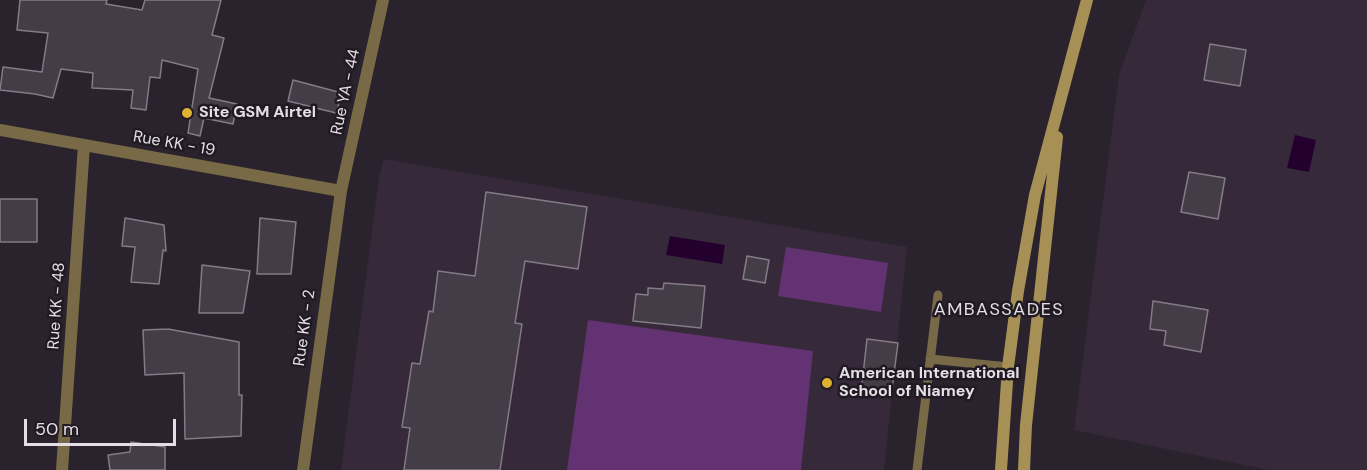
<!DOCTYPE html>
<html>
<head>
<meta charset="utf-8">
<style>
  body { margin:0 }
  #map { position:relative; width:1367px; height:470px; overflow:hidden; background:#2a232d; font-family:"DM Sans",sans-serif }
  canvas { display:block }
  .scale { position:absolute; left:24px; top:419px; width:152px; height:27px; box-sizing:border-box; border:3px solid #e4dfe6; border-top:0; padding-left:8px; font-size:18px; line-height:21px; white-space:nowrap; color:#e4dfe6; -webkit-text-stroke:4px #211a23; paint-order:stroke }
</style>
</head>
<body>
<div id="map">
<canvas width="1367" height="470"></canvas>
<div class="scale">50 m</div>
</div>
<script>
const c = document.querySelector('canvas').getContext('2d');
c.lineJoin = 'round';
function fillPath(path, color) {
  c.fillStyle = color;
  c.fill(path, 'evenodd');
}
function toPath(rows) {
  const path = new Path2D();
  for (const r of rows) {
    path.moveTo(r[0], r[1]);
    for (let i = 2; i < r.length; i += 2) path.lineTo(r[i], r[i + 1]);
  }
  return path;
}
function stroke(path, color, width, dash) {
  c.strokeStyle = color;
  c.lineWidth = width;
  c.lineCap = dash ? 'butt' : 'round';
  c.setLineDash(dash || []);
  c.stroke(path);
}
function label(font, color, halo, rows, align = 'center') {
  c.font = font + ' "DM Sans",sans-serif';
  c.lineWidth = 5;
  c.setLineDash([]);
  c.textBaseline = 'middle';
  c.strokeStyle = halo;
  c.fillStyle = color;
  for (const [text, x, y, turn = 0] of rows) {
    c.save();
    c.translate(x, y);
    c.rotate((+turn || 0) * Math.PI / 180);
    c.textAlign = isNaN(turn) ? turn : align;
    if (halo) c.strokeText(text, 0, 0);
    c.fillText(text, 0, 0);
    c.restore();
  }
}
fillPath(toPath([
  [1146,0,1367,0,1367,470,1269,470,1074,430,1119,75],
  [384,159,907,247,884,470,341,470,379,178]
]), '#362a3a');
fillPath(toPath([
  [786,247,888,263,881,312,778,296],
  [588,320,813,351,801,470,567,470]
]), '#623272');
fillPath(toPath([
  [1295,135,1316,140,1309,172,1287,168],
  [670,236,725,245,722,264,666,255]
]), '#24002f');
const building = toPath([
  [20,0,107,0,106,4,142,10,145,0,221,0,212,35,224,38,209,98,237,104,233,124,204,118,200,136,188,133,198,69,162,60,160,78,150,77,146,110,131,108,133,90,92,88,93,73,61,69,53,98,35,94,0,90,3,67,42,72,48,33,17,30,20,0],
  [1210,44,1246,50,1240,86,1204,80,1210,44],
  [293,80,342,93,336,113,288,101,293,80],
  [1189,172,1225,178,1218,219,1181,212,1189,172],
  [486,192,587,207,578,269,525,261,515,323,522,324,500,470,404,470,410,428,402,427,412,363,420,364,429,311,433,312,438,271,475,276,486,192],
  [0,199,37,199,37,242,0,242,0,199],
  [125,218,164,225,166,251,163,250,159,284,131,282,135,247,122,246,125,218],
  [260,218,296,222,291,274,257,274,260,218],
  [747,256,769,260,765,283,743,279,747,256],
  [202,265,250,271,243,313,199,313,202,265],
  [664,283,705,286,701,328,633,321,636,294,648,295,648,288,663,289,664,283],
  [1153,301,1208,310,1201,352,1164,345,1166,331,1150,329,1153,301],
  [168,329,239,342,239,395,242,395,241,436,185,439,184,373,145,375,143,330,168,329],
  [867,339,898,343,891,397,861,393,867,339],
  [131,442,165,447,165,470,110,470,108,455,130,452,131,442]
]);
fillPath(building, '#443c47');
stroke(building, '#847b87', 1.5);
stroke(toPath([
  [930,359,1008,367],
  [917,470,938,295]
]), '#786a46', 9);
stroke(toPath([
  [0,130,341,191],
  [62,470,84,145],
  [303,470,341,191,383,0]
]), '#786a46', 12);
stroke(toPath([
  [1001,470,1008,367,1018,291,1035,195,1087,0],
  [1024,470,1026,425,1057,137]
]), '#a79056', 12);
for (const [x, y, r, color] of [
  [187,113,6,"#ddb133"],
  [827,383,6,"#ddb133"]
]) {
  const dot = new Path2D();
  dot.arc(x, y, r, 0, 2 * Math.PI);
  c.fillStyle = color;
  c.fill(dot);
  stroke(dot, '#211a23', 2);
}
label('16px', '#e4dfe6', '#211a23', [
  ["Rue YA - 44",346,92,-78],
  ["Rue KK - 19",174,144,10],
  ["Rue KK - 48",57,306,-86],
  ["Rue KK - 2",305,328,-82]
]);
label('bold 16px', '#e4dfe6', '#211a23', [
  ["Site GSM Airtel",199,113],
  ["American International",839,374],
  ["School of Niamey",839,392]
], 'left');
c.letterSpacing = '1.5px';
label('18px', '#e4dfe6', '#211a23', [
  ["AMBASSADES",999,310]
]);
c.letterSpacing = '0px';
</script>
</body>
</html>
